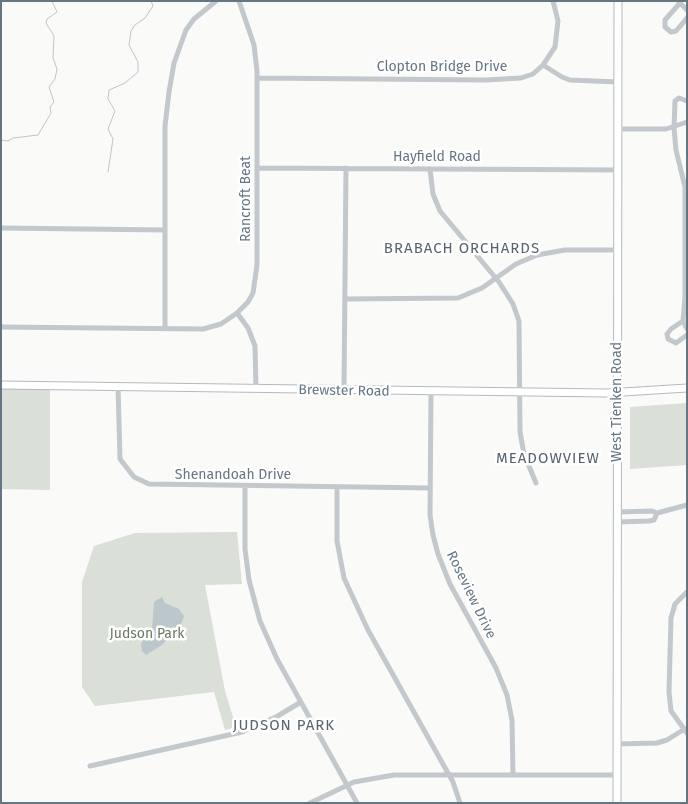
<!DOCTYPE html>
<html>
<head>
<meta charset="utf-8">
<style>
  body { margin:0 }
  #map { position:relative; width:688px; height:804px; overflow:hidden; background:#fafaf8; font-family:"Fira Sans",sans-serif }
  canvas { display:block }
  .frame { position:absolute; inset:0; border:2px solid #657683; pointer-events:none }
</style>
</head>
<body>
<div id="map">
<canvas width="688" height="804"></canvas>
<div class="frame"></div>
</div>
<script>
const c = document.querySelector('canvas').getContext('2d');
c.lineJoin = 'round';
function fillPath(path, color) {
  c.fillStyle = color;
  c.fill(path, 'evenodd');
}
function toPath(rows) {
  const path = new Path2D();
  for (const r of rows) {
    path.moveTo(r[0], r[1]);
    for (let i = 2; i < r.length; i += 2) path.lineTo(r[i], r[i + 1]);
  }
  return path;
}
function stroke(path, color, width, dash) {
  c.strokeStyle = color;
  c.lineWidth = width;
  c.lineCap = dash ? 'butt' : 'round';
  c.setLineDash(dash || []);
  c.stroke(path);
}
function label(font, color, halo, rows, align = 'center') {
  c.font = font + ' "Fira Sans",sans-serif';
  c.lineWidth = 5;
  c.setLineDash([]);
  c.textBaseline = 'middle';
  c.strokeStyle = halo;
  c.fillStyle = color;
  for (const [text, x, y, turn = 0] of rows) {
    c.save();
    c.translate(x, y);
    c.rotate((+turn || 0) * Math.PI / 180);
    c.textAlign = isNaN(turn) ? turn : align;
    if (halo) c.strokeText(text, 0, 0);
    c.fillText(text, 0, 0);
    c.restore();
  }
}
fillPath(toPath([
  [1,389,50,389,50,490,1,489],
  [687,403,687,465,630,469,630,407],
  [237,532,242,584,205,585,225,691,236,727,225,730,214,692,95,706,82,687,82,582,94,546,135,533]
]), '#dadfd7');
fillPath(toPath([
  [162,597,165,603,179,609,184,616,182,622,162,645,146,655,142,651,141,644,144,637,152,629,154,602]
]), '#bbc7cb');
stroke(toPath([
  [1,140,8,141,13,138,38,135,51,113,50,107,54,102,49,87,55,79,57,69,53,58,54,36,46,23,47,19,57,12,52,1],
  [108,172,113,139,108,129,115,111,108,99,109,90,125,83,138,72,138,62,129,45,131,31,135,25,145,18,153,6,151,1]
]), '#bbc7cb', 1);
const secondary = toPath([
  [1,385,607,393,687,388],
  [617,803,618,1]
]);
stroke(secondary, '#b3babf', 9);
stroke(toPath([
  [239,1,254,45,257,71,257,265,253,293,248,302,237,313,248,328,255,346,256,389],
  [679,2,687,10],
  [680,3,665,20,665,27,671,32,676,31,687,18],
  [543,65,562,77,570,80,618,82],
  [257,78,486,80,521,78,533,74,543,65,555,47,558,21,553,1],
  [687,101,679,98,675,101,674,128,676,150,685,187,685,297,683,321,687,329],
  [618,129,666,129,687,122],
  [257,168,617,170],
  [430,169,433,194,440,211,499,282,513,304,519,321,520,432,524,454,536,483],
  [1,228,165,230],
  [345,299,458,298,482,288,516,264,537,255,565,250,617,250],
  [683,321,671,329,667,334,668,339,676,343,687,335],
  [1,327,203,329,221,324,237,313],
  [165,329,165,126,169,92,174,63,186,30,194,19,216,1],
  [118,386,120,459,134,477,149,484,430,488],
  [344,391,346,168],
  [431,392,430,515,433,535,438,554,450,584,496,668,507,695,512,720,513,774],
  [245,486,245,549,249,580,260,621,277,659,357,803],
  [337,487,337,541,344,578,368,630,453,782,460,803],
  [657,513,687,505],
  [617,522,649,521,654,520,657,513,652,511,617,512],
  [687,592,675,604,671,618,669,692,671,711,687,733],
  [617,744,657,743,667,740,683,730],
  [90,766,242,732,276,717,301,702],
  [310,803,354,782,394,775,617,775]
]), '#c3c8cc', 5);
stroke(secondary, '#fff', 7);
label('14px', '#657683', '#fff', [
  ["Clopton Bridge Drive",442,67],
  ["Hayfield Road",437,157],
  ["Rancroft Beat",246,199,-90],
  ["Brewster Road",344,391,1],
  ["West Tienken Road",617,402,-90],
  ["Shenandoah Drive",233,475],
  ["Roseview Drive",471,595,64]
]);
label('14px', '#687a64', '#fff', [
  ["Judson Park",147,634]
]);
c.letterSpacing = '1px';
label('15px', '#57646e', '#fff', [
  ["BRABACH ORCHARDS",462,249],
  ["MEADOWVIEW",548,459],
  ["JUDSON PARK",284,726]
]);
c.letterSpacing = '0px';
</script>
</body>
</html>
